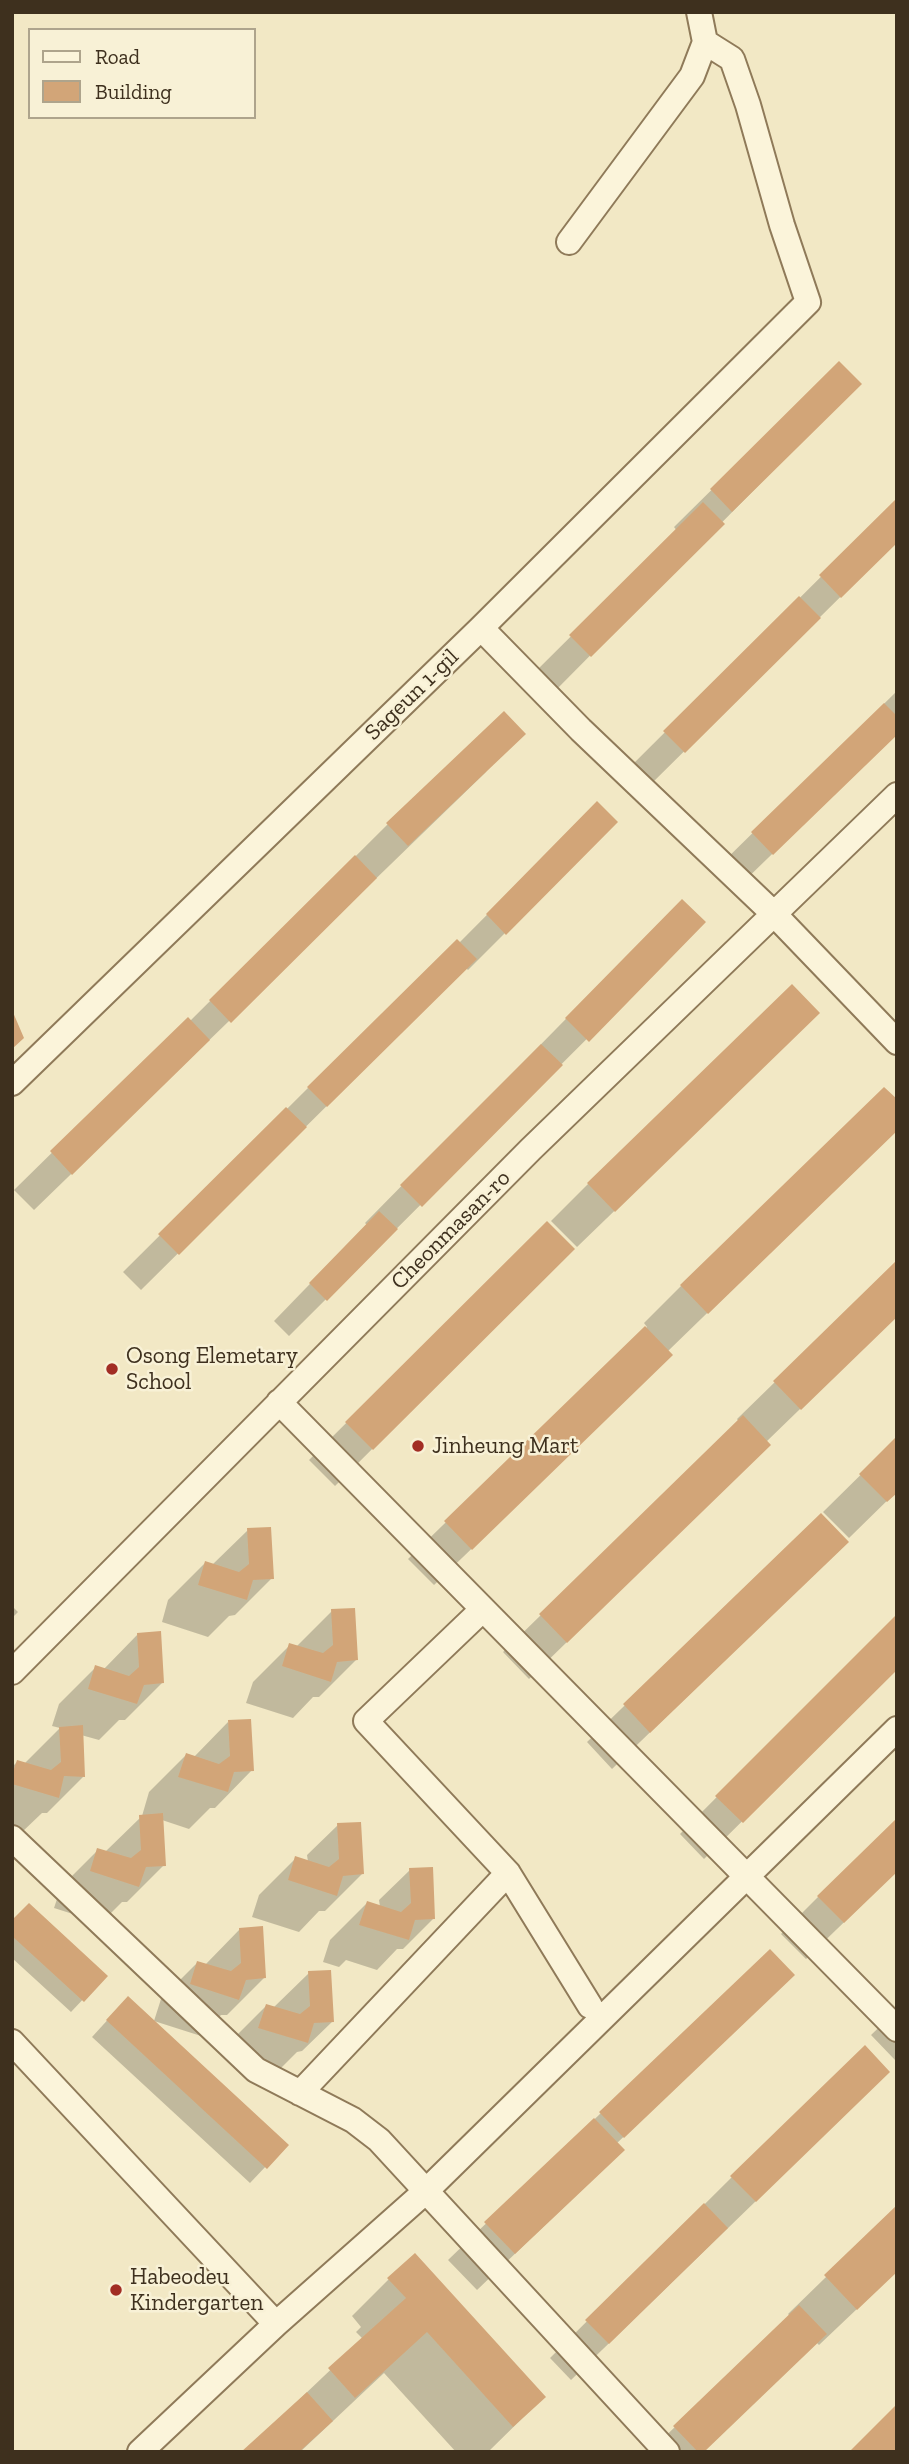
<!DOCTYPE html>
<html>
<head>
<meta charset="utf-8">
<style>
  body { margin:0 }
  #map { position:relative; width:909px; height:2464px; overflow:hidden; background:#f2e8c5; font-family:"Zilla Slab",serif }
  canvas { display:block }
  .frame { position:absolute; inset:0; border:14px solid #3e301e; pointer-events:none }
  .legend { position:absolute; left:28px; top:28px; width:228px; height:91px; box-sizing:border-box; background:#f8f1d6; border:2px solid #aea48c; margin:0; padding:9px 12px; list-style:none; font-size:21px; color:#3e301e }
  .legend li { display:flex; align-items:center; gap:14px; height:35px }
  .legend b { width:35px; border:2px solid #aea48c }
</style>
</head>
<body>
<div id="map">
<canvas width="909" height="2464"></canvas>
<div class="frame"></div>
<ul class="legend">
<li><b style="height:9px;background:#fbf4da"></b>Road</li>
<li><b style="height:19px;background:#d2a578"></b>Building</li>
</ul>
</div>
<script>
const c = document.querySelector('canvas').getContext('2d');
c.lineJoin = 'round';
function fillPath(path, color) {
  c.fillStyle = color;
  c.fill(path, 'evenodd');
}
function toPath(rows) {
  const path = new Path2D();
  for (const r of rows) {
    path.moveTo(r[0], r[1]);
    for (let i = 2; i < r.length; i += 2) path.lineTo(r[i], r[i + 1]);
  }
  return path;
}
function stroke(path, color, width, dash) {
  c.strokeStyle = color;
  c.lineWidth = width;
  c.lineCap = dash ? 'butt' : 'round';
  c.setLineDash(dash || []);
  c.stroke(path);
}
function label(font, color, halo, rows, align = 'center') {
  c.font = font + ' "Zilla Slab",serif';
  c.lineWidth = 5;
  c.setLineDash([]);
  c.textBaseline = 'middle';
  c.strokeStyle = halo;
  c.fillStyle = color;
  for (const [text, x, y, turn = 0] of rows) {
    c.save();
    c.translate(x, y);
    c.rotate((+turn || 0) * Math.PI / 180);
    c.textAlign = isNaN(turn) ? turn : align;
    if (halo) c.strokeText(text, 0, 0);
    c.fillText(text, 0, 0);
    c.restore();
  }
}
fillPath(toPath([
  [839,364,859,384,553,693,534,673,677,531,674,527],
  [897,501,897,541,647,788,628,769],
  [897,691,897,733,735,890,715,870],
  [487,771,34,1210,14,1190,188,1019,190,1021,388,824],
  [597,804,616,822,468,970,466,968,141,1290,123,1272,308,1088,459,943],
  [682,901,704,922,289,1336,274,1321,367,1225,365,1223],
  [781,1050,577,1247,551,1221,588,1184],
  [884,1089,873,1152,667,1352,634,1392,434,1585,408,1559,647,1327,644,1323,681,1286],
  [547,1223,573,1249,335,1486,309,1460],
  [897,1263,897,1315,766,1442,732,1481,529,1679,503,1652,739,1422,737,1419],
  [897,1439,897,1491,849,1538,823,1512],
  [821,1515,810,1578,612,1769,587,1742],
  [248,1530,272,1578,235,1615,229,1616,208,1637,162,1622,168,1600,205,1563,212,1565],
  [12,1606,18,1612,12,1618],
  [332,1611,356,1660,319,1697,313,1697,293,1718,246,1703,253,1682,290,1645,296,1647],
  [897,1616,897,1668,704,1859,680,1834],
  [138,1634,162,1683,125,1720,119,1720,99,1740,81,1735,84,1776,47,1813,42,1813,20,1834,12,1832,12,1767,17,1762,24,1764,60,1728,52,1726,59,1704,96,1667,103,1670],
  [228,1722,252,1770,215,1808,210,1808,189,1829,162,1820,164,1865,127,1902,122,1902,101,1923,54,1908,61,1887,98,1850,105,1852,142,1816,149,1792,186,1755,193,1758],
  [338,1825,362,1874,325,1911,319,1911,299,1932,252,1917,259,1895,296,1858,308,1862,307,1855],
  [410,1870,434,1918,403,1949,397,1949,377,1970,346,1960,339,1967,323,1962,330,1940,367,1903,380,1907,379,1900],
  [897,1871,806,1959,781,1934,818,1897],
  [12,1922,105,1976,71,2012,12,1958],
  [240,1929,264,1978,227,2015,221,2015,201,2036,154,2021,161,1999,198,1962,205,1965],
  [309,1973,333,2021,302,2051,297,2052,276,2073,236,2036,266,2006,273,2008],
  [897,2010,897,2058,895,2060,871,2035],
  [755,2012,616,2144,585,2187,477,2290,448,2260,601,2113],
  [113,2014,286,2145,250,2183,92,2037],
  [851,2109,571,2380,550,2358,732,2177],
  [897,2208,897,2271,819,2345,816,2342,703,2452,649,2452,790,2316,788,2314],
  [389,2279,544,2397,488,2452,456,2452,384,2373,300,2452,244,2452,363,2339,356,2332,361,2327,352,2316]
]), '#0003');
fillPath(toPath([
  [839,361,862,384,732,512,710,489],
  [897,498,897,543,841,598,819,575],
  [703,502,725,524,591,657,569,635],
  [799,596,821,618,685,753,663,731],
  [884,703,897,716,897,735,773,855,751,832],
  [504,711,526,734,408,846,386,823],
  [597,801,618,822,506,935,486,914],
  [355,855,377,878,231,1023,209,1000],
  [682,899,706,922,589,1042,565,1018],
  [457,939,477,959,327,1107,307,1087],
  [792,984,820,1013,615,1212,587,1183],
  [12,1010,24,1038,12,1049],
  [188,1017,210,1040,72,1175,50,1151],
  [541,1044,563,1065,422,1207,400,1185],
  [884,1087,897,1099,897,1131,708,1314,680,1285],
  [286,1107,307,1127,179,1255,158,1234],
  [379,1211,398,1229,327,1301,309,1283],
  [547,1221,575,1249,373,1450,345,1422],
  [897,1260,897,1317,801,1410,773,1381],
  [645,1326,673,1355,472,1550,444,1521],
  [743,1415,771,1445,567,1643,539,1614],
  [897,1436,897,1493,887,1502,859,1474],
  [821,1513,849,1542,650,1733,623,1704],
  [271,1527,274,1579,253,1580,247,1600,198,1585,205,1561,239,1572,249,1564,247,1528],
  [355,1608,358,1660,337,1662,331,1682,282,1666,289,1643,323,1653,333,1645,331,1609],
  [897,1614,897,1670,743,1823,715,1796],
  [161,1631,164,1683,144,1685,137,1704,88,1689,95,1665,129,1676,139,1667,137,1633],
  [251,1719,254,1771,234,1772,228,1792,178,1777,186,1753,219,1764,230,1756,228,1720],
  [83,1725,85,1777,64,1776,59,1798,12,1784,12,1775,17,1760,51,1770,61,1762,59,1727],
  [163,1813,166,1866,146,1867,139,1887,90,1871,97,1848,131,1858,141,1850,139,1815],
  [897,1818,897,1872,844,1923,817,1896],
  [361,1822,364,1874,343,1876,337,1896,288,1880,295,1856,329,1867,339,1859,337,1823],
  [433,1867,435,1919,415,1920,409,1940,359,1925,367,1901,401,1912,411,1903,409,1868],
  [29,1903,108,1976,84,2002,12,1936,12,1920],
  [263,1926,266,1978,246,1980,239,2000,190,1984,197,1961,231,1971,241,1963,239,1928],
  [770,1949,795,1975,624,2138,599,2112],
  [331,1970,334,2022,314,2023,308,2043,258,2028,266,2004,300,2014,310,2006,308,1971],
  [128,1996,289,2145,267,2169,106,2020],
  [865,2045,890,2072,756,2202,730,2176],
  [594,2118,625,2150,515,2254,484,2222],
  [704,2203,728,2228,609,2344,585,2320],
  [897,2205,897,2272,857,2310,824,2275],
  [415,2253,546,2397,513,2427,427,2332,355,2398,328,2368,406,2298,387,2278],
  [799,2305,827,2334,704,2452,698,2452,673,2426],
  [307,2392,333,2421,299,2452,241,2452],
  [897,2404,897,2452,849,2452]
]), '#d2a578');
const minor = toPath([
  [569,242,692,76,705,42,699,12],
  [481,628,581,730,774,914,897,1042],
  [12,1083,481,628,808,302,782,225,748,105,732,59,705,42],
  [279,1402,897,2029],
  [482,1610,366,1721,508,1873,590,2006],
  [12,1672,531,1149,897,795],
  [12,1838,256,2070,353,2120,379,2140,426,2191,276,2324,140,2452],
  [12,2042,276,2324],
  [300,2093,508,1873],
  [667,2452,426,2191,897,1729]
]);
stroke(minor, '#8f7a59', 28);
stroke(minor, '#fbf4da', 24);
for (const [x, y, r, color] of [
  [112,1369,7,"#a22d24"],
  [418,1446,7,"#a22d24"],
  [116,2290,7,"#a22d24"]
]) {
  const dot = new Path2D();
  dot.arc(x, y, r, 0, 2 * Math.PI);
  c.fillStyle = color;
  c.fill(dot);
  stroke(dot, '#f8f1d6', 2.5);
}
label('23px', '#3e301e', '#f8f1d6', [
  ["Sageun 1-gil",412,695,-44],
  ["Cheonmasan-ro",451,1230,-45]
]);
label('23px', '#3e301e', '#f8f1d6', [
  ["Osong Elemetary",126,1356],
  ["School",126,1382],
  ["Jinheung Mart",432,1446],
  ["Habeodeu",130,2277],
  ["Kindergarten",130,2303]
], 'left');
</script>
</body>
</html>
